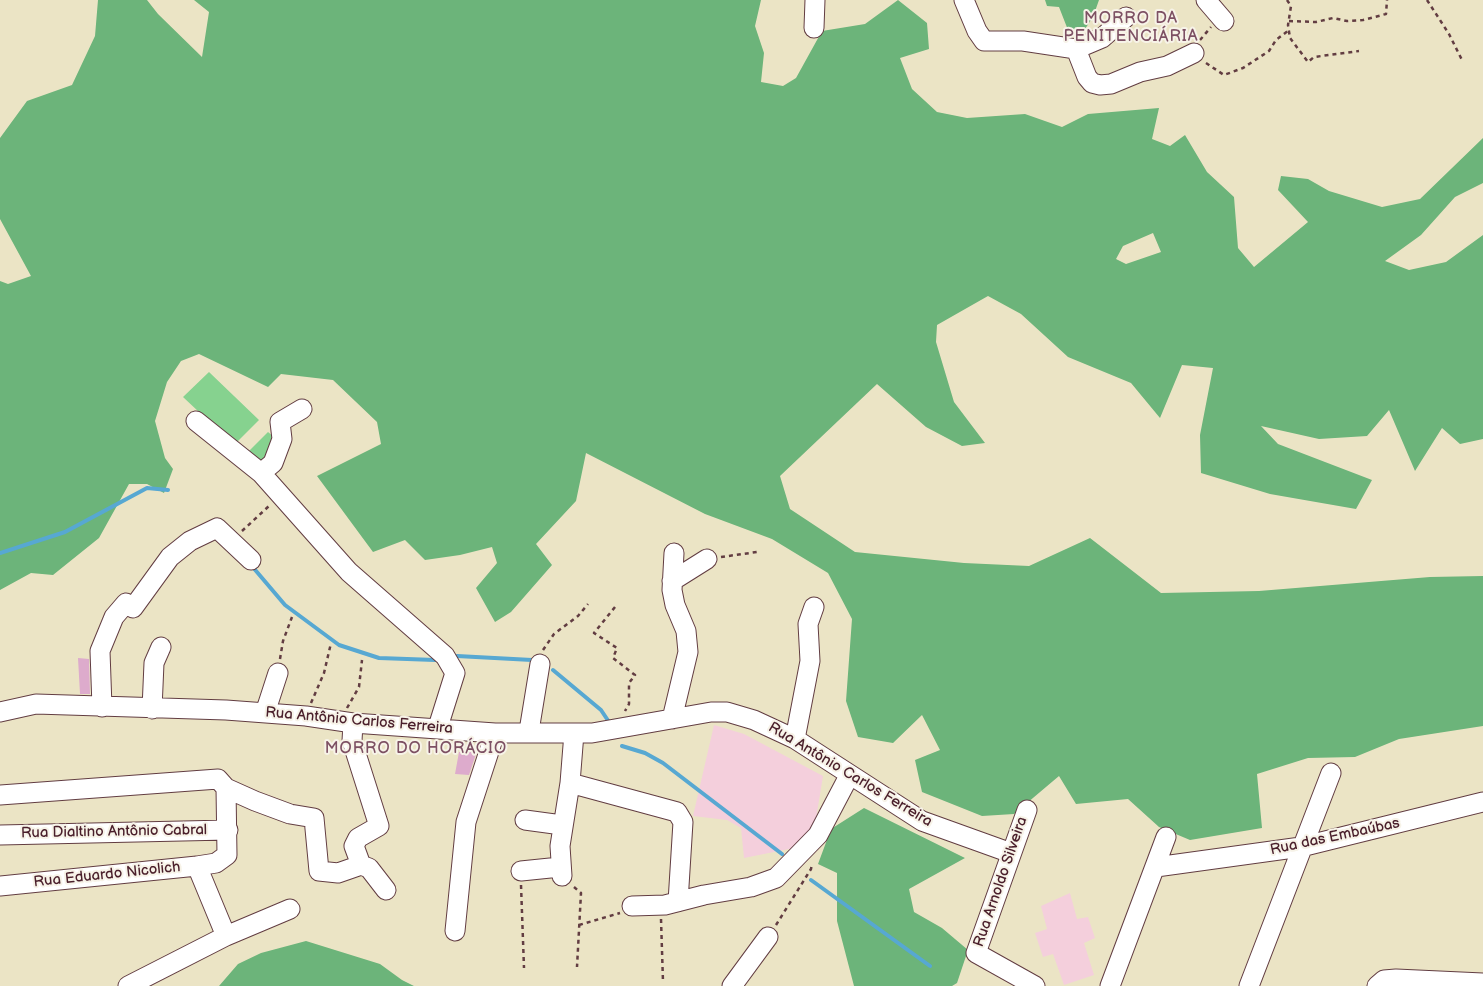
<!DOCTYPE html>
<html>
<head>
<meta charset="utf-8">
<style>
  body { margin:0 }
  canvas { display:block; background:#ebe4c5 }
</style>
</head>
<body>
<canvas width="1483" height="986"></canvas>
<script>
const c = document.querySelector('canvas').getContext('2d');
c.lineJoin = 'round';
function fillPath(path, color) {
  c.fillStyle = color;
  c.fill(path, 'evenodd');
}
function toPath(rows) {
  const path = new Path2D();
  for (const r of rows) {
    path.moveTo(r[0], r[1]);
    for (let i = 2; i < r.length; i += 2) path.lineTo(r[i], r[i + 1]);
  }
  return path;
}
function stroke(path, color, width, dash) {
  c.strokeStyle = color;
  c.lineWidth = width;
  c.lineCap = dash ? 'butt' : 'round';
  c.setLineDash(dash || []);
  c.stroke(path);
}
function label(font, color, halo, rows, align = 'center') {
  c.font = font + ' "Balsamiq Sans",sans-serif';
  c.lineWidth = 4;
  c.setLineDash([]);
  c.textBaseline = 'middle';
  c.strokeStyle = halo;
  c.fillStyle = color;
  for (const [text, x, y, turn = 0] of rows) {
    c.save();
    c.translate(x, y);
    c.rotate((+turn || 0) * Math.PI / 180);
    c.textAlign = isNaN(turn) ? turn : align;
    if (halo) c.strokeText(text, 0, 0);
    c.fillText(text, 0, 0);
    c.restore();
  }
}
fillPath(toPath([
  [714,725,744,734,823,776,814,831,794,848,744,858,741,828,727,820,693,816],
  [1070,893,1077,919,1088,917,1095,938,1084,943,1094,975,1064,985,1053,954,1043,957,1035,933,1047,929,1041,906]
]), '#f4cfdc');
fillPath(toPath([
  [209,372,259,420,234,445,183,397],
  [268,432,274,437,269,459,260,467,247,453]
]), '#86d28f');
fillPath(toPath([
  [98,0,147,0,158,14,202,57,209,12,194,0,761,0,755,26,764,53,761,82,783,86,796,78,822,31,865,24,898,0,927,23,929,49,900,58,912,89,937,112,967,118,1025,114,1062,127,1088,114,1159,108,1152,139,1170,146,1185,135,1207,172,1234,197,1238,248,1254,267,1308,222,1278,190,1281,176,1308,179,1329,191,1382,207,1420,199,1483,138,1483,183,1455,197,1421,235,1385,261,1409,270,1446,262,1483,235,1483,439,1460,444,1442,428,1415,471,1389,410,1367,436,1319,439,1261,426,1278,444,1372,480,1356,509,1270,494,1201,473,1200,435,1213,368,1182,365,1160,418,1131,383,1068,357,1021,314,988,296,937,325,936,342,954,402,985,443,962,446,926,427,877,384,780,476,790,509,855,552,964,563,1029,566,1090,538,1161,593,1259,591,1430,577,1483,576,1483,726,1399,739,1355,757,1308,758,1257,774,1262,828,1190,840,1159,827,1128,799,1076,804,1059,776,1014,814,982,816,922,792,915,760,940,750,922,715,893,743,858,737,846,701,852,619,828,573,772,539,705,514,586,453,576,501,536,544,552,565,511,612,495,622,476,588,497,563,492,547,460,555,425,560,405,540,373,552,317,476,381,444,377,422,333,380,281,374,268,387,199,354,181,361,167,382,155,421,165,458,173,469,164,493,147,484,129,484,99,538,53,575,31,573,0,590,0,281,8,284,31,276,0,219,0,138,27,101,72,85,95,36],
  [1153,233,1161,252,1126,264,1116,259,1123,246],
  [1045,0,1099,0,1093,17,1081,35,1068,30,1059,7,1047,6],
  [864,808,965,858,909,889,914,912,942,928,968,950,957,983,952,986,854,986,837,921,837,873,818,864,831,829],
  [306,941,380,964,402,980,414,986,219,986,238,964,261,953]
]), '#6cb47a');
stroke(toPath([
  [0,553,65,532,147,488,168,490],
  [251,565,285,605,339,645,379,658,435,660],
  [457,656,532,660],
  [553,670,601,710,609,722],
  [622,746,645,753,663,763,782,854],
  [811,880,930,966]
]), '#57a8d2', 4);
fillPath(toPath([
  [78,658,89,659,90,694,80,694],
  [477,751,469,775,455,774,459,752]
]), '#ddabcc');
const minor = toPath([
  [964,0,977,31,984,41,1023,41,1076,49,1102,38,1126,17],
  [1206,0,1224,21],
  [814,28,815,0],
  [1076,49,1087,77,1092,83,1100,85,1111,84,1140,72,1167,66,1194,53],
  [196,421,261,473,349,572,445,656,455,673,438,727],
  [261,473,273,463,282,439,280,422,302,409],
  [672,581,707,559],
  [102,707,100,651,114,617,126,603,133,608,170,557,190,541,217,528,251,560],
  [152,709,154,663,161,647],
  [0,712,36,704,226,710,306,716,353,723,495,733,592,733,711,712,727,712,754,720,795,739,922,821,1011,853],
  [265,713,278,673],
  [672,719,688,652,686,631,675,605,672,590,674,553],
  [353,723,352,741,379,826,358,838,354,846,361,865,369,868,386,890],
  [529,731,540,664],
  [795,739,810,661,808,624,814,607],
  [570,783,677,812,683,822,678,902],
  [0,795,218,779,226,788,255,801,290,814,314,818,319,871,338,873,361,865],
  [1027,810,976,953,1035,986],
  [525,820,562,825],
  [0,835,228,830],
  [197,866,216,863,227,855,226,788],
  [1156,867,1301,847,1483,802],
  [521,871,560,867],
  [562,876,560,846,570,783,574,733],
  [0,886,197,866,226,936],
  [632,906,665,905,704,895,751,887,776,878,818,835,849,776],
  [455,931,466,822,495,733],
  [128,986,226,936,290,909],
  [732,986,768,937],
  [1110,986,1166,837],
  [1249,986,1331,773],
  [1377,986,1384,980,1396,979,1483,983]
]);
stroke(minor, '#623d42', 21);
stroke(toPath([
  [1287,0,1291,6,1288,25,1290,38,1308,62,1314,57,1359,51],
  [1427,0,1449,34,1463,62],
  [1289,21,1316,22,1333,18,1347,21,1363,20,1386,14,1387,0],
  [1200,40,1211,27],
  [1206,63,1224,75,1243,68,1269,51,1276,40,1289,30],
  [242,531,269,506],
  [721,557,757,552],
  [615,607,594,633,617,648,613,658,635,675,629,683,629,704,625,711],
  [543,650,554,634,578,616,588,604],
  [280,659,283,641,292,617],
  [311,703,324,673,331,643],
  [347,708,359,687,362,660],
  [521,885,524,968],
  [574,887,581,893,577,967],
  [661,919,663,982],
  [579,925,620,913],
  [776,925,811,869,812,864]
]), '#623d42', 2.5, [4, 4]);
stroke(minor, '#fff', 19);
label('15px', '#4a1f2b', '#f7f3e8', [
  ["Rua Antônio Carlos Ferreira",359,721,5],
  ["Rua Antônio Carlos Ferreira",850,775,31],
  ["Rua Dialtino Antônio Cabral",114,832,-1],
  ["Rua das Embaúbas",1335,837,-12],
  ["Rua Eduardo Nicolich",107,875,-6],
  ["Rua Arnoldo Silveira",1001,882,-71]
]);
c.letterSpacing = '1px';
label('16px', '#7d5063', '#f7f3e8', [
  ["MORRO DA",1131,19],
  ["PENITENCIÁRIA",1131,37],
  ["MORRO DO HORÁCIO",416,749]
]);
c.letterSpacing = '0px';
</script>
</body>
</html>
